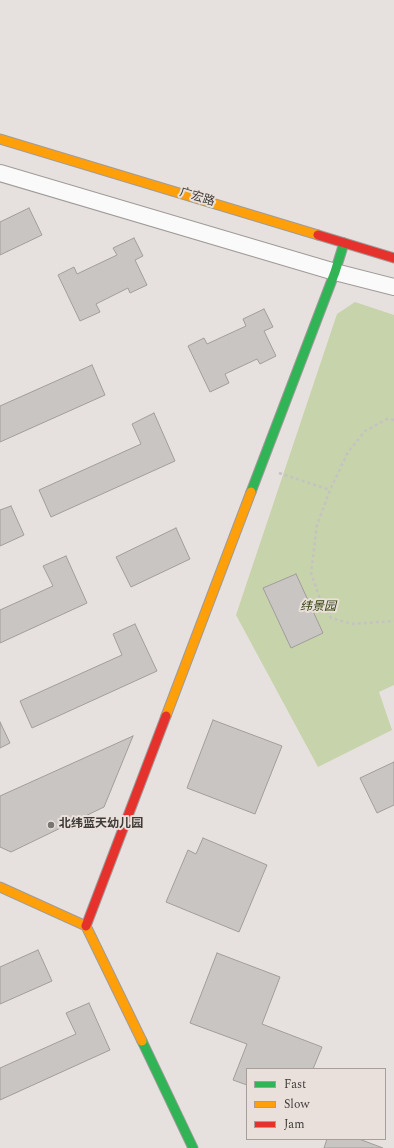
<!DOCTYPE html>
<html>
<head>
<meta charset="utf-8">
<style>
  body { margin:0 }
  #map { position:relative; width:394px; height:1148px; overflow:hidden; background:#e6e1de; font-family:Spectral,serif }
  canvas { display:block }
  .legend { position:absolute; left:246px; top:1068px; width:140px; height:72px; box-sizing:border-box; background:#eae0db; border:1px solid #a59e9a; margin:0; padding:5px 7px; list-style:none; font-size:12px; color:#3d3a38 }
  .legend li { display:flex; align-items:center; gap:8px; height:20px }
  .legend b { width:20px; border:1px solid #a59e9a }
</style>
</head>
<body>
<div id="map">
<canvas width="394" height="1148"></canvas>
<ul class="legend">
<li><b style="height:5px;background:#30b455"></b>Fast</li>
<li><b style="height:5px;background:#ff9f0a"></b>Slow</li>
<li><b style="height:5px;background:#e5322d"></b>Jam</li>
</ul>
</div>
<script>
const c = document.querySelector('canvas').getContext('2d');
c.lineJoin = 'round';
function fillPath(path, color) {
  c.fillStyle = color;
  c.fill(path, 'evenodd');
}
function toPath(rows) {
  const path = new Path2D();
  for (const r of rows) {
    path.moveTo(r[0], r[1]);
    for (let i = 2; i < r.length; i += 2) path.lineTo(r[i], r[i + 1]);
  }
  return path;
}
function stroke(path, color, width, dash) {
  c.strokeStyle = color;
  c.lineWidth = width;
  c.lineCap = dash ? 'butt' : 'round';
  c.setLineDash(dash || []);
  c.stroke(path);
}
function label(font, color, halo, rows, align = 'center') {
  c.font = font + ' Spectral,"Noto Sans SC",serif';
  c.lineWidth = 4;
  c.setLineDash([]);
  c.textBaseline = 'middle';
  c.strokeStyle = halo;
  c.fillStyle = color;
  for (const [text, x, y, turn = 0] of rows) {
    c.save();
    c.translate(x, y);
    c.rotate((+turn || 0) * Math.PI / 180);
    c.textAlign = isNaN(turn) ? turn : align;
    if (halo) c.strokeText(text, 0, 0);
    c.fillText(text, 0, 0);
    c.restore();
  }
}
fillPath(toPath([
  [355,302,394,315,394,685,379,692,392,730,318,767,236,615,337,314]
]), '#c7d3aa');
const building = toPath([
  [29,208,42,235,0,255,0,222,29,208],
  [134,238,143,256,135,260,147,285,130,293,128,288,96,304,100,312,80,321,58,275,74,267,77,274,117,255,113,248,134,238],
  [264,309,273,327,264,331,276,356,260,364,257,359,225,374,229,383,210,392,188,346,204,338,207,344,246,326,243,319,264,309],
  [92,365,105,395,0,442,0,406,92,365],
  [154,413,175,461,51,517,39,490,141,444,132,424,154,413],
  [11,506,24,535,0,546,0,510,11,506],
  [176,528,190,559,131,587,116,557,176,528],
  [66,556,87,603,0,643,0,610,53,586,43,566,66,556],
  [296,574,323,633,291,648,263,588,296,574],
  [135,624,157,671,32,728,20,701,122,655,113,634,135,624],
  [213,720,282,746,255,814,187,788,213,720],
  [0,722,10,743,0,748,0,722],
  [133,736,104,807,11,852,0,847,0,796,133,736],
  [394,762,394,805,377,813,360,778,394,762],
  [203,838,267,865,239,932,166,902,188,850,196,854,203,838],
  [38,950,52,981,0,1004,0,967,38,950],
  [217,953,280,977,262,1024,322,1047,313,1069,247,1069,247,1085,233,1080,247,1044,190,1023,217,953],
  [89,1003,110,1050,0,1100,0,1068,76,1034,66,1013,89,1003],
  [327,1139,359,1139,383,1148,324,1148,327,1139]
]);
fillPath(building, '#c9c5c2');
stroke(building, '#a19d9b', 1);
const street = toPath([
  [0,173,335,272,394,287]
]);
const fast = toPath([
  [251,492,335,272,344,243],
  [142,1041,193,1148]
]);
const slow = toPath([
  [0,139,318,235],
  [166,716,251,492],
  [0,887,86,926,142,1041]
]);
const jam = toPath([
  [318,235,394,258],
  [86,926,166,716]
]);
stroke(street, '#9f9b99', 18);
stroke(fast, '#9f9b99', 11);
stroke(slow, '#9f9b99', 11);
stroke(jam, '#9f9b99', 11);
stroke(toPath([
  [394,420,387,419,365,431,348,452,330,490,317,525,311,573,319,596,331,618,352,624,394,621],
  [279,473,330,490]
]), '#c5c3c2', 2.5, [3, 3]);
stroke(street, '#fbfafa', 16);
stroke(fast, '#30b455', 9);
stroke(slow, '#ff9f0a', 9);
stroke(jam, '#e5322d', 9);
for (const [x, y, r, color] of [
  [51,825,4,"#787472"]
]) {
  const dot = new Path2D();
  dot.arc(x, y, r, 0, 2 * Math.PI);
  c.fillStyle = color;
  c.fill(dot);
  stroke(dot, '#eae0db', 1.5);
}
label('12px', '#3d3a38', '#eae0db', [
  ["广宏路",197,198,17]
]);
label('italic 12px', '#33430f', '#eae0db', [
  ["纬景园",318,608]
]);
label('bold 12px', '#3d3a38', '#eae0db', [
  ["北纬蓝天幼儿园",59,825]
], 'left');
</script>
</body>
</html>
